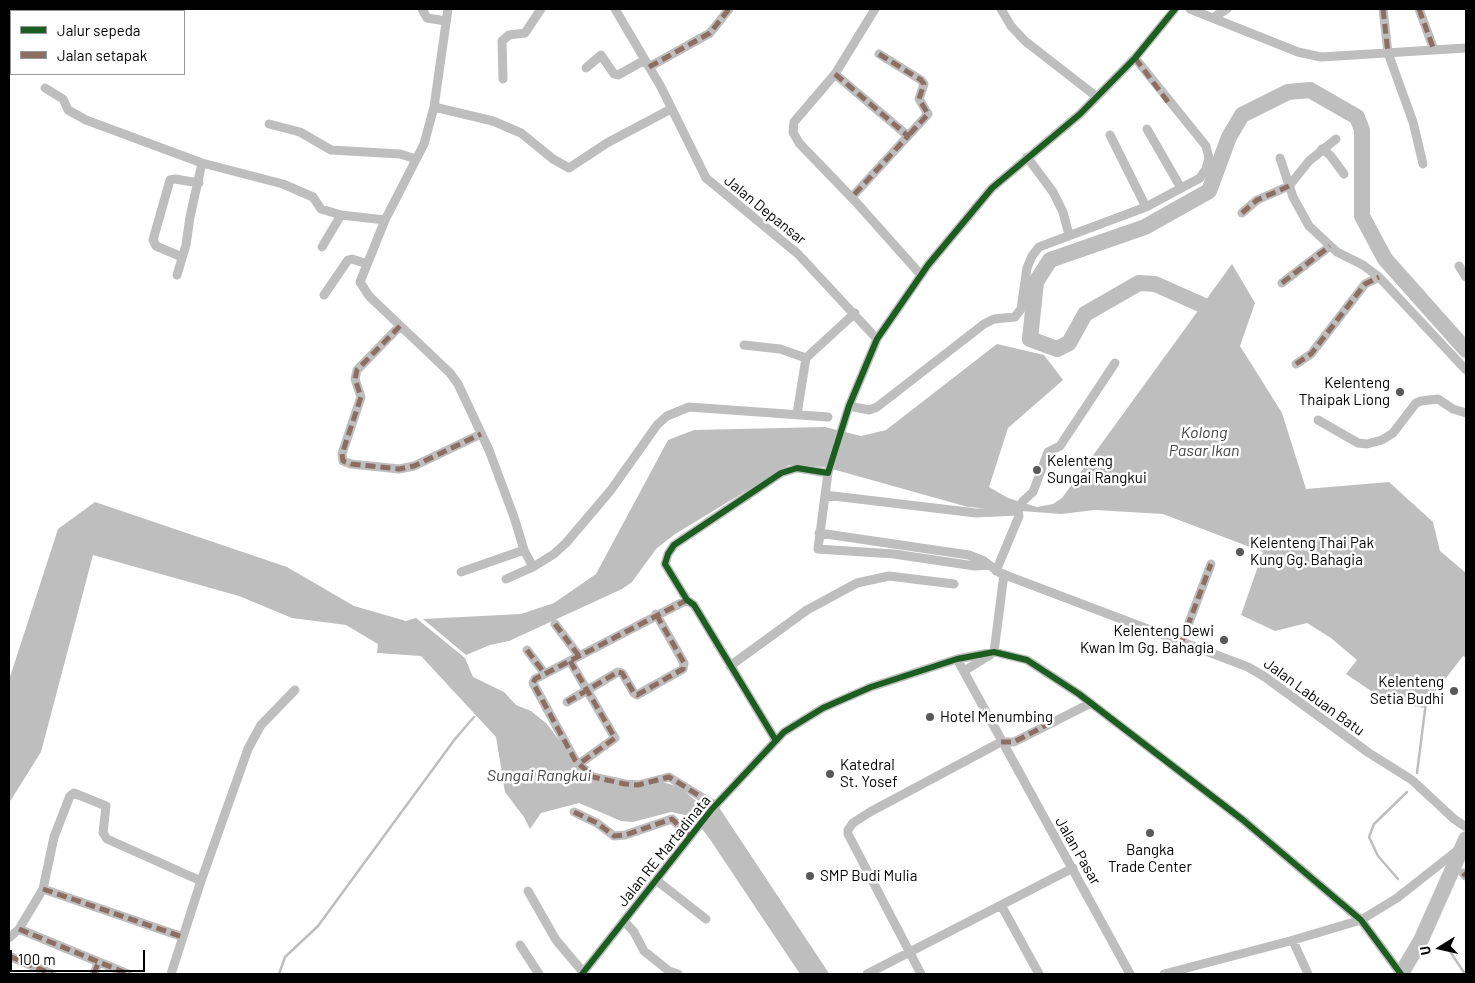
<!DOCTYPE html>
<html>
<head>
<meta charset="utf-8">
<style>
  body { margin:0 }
  #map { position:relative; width:1475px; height:983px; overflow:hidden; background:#fff; font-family:Barlow,sans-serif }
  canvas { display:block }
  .frame { position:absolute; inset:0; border:10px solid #000; pointer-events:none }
  .legend { position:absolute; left:10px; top:10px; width:175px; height:65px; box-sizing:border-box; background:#fff; border:1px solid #999; margin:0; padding:6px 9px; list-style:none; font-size:15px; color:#000 }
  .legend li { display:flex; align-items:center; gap:10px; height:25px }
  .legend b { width:25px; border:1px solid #999 }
  .north { position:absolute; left:1415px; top:923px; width:50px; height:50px; -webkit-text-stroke:4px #fff; paint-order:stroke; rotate:260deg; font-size:14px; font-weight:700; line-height:20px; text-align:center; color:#000 }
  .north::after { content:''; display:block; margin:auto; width:18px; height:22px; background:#000; clip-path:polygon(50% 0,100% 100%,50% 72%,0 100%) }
  .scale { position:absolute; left:10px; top:950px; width:135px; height:22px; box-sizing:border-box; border:2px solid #000; border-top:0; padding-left:6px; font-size:15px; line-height:18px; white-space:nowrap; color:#000; -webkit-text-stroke:4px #fff; paint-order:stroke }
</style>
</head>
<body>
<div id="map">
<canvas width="1475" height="983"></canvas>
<div class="frame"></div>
<ul class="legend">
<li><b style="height:6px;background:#1b5e20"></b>Jalur sepeda</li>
<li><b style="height:6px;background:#8d6e63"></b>Jalan setapak</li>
</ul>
<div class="north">U</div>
<div class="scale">100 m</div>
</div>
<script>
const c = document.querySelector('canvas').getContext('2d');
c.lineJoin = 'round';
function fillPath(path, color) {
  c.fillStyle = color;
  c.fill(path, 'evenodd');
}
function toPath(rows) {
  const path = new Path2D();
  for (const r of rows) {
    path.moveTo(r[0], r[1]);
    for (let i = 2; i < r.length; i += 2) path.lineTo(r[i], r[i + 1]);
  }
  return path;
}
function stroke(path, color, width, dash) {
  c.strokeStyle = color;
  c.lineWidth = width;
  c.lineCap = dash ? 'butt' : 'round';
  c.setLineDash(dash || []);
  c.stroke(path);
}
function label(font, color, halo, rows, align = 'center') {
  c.font = font + ' Barlow,sans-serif';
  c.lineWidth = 5;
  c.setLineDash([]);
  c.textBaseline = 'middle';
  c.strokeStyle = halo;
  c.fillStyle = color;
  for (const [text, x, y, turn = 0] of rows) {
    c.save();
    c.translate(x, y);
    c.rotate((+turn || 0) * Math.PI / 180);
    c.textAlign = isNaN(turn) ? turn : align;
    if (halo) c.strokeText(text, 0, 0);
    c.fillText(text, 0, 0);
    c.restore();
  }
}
fillPath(toPath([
  [1232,264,1255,303,1240,346,1282,413,1306,489,1389,482,1433,522,1440,551,1466,573,1466,658,1463,656,1423,708,1380,697,1346,674,1357,660,1331,638,1307,623,1275,631,1241,615,1263,552,1163,514,1095,510,1061,514,968,507,825,467,789,465,675,534,656,549,632,582,622,589,509,641,490,645,466,655,423,619,521,614,554,603,596,574,668,440,694,430,825,427,861,436,886,430,997,344,1044,355,1063,380,1008,428,989,487,1008,498,1037,507,1053,504,1062,498],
  [95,502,287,567,354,606,406,621,416,618,465,658,473,677,504,692,516,705,531,711,547,724,579,767,590,777,666,783,679,787,716,817,821,974,800,974,709,838,699,825,685,815,671,812,633,822,621,821,579,803,541,813,530,829,524,817,505,792,496,737,421,656,377,653,378,644,346,625,292,618,239,596,93,555,41,752,9,803,9,680,58,529]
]), '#bebebe');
stroke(toPath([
  [1417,773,1426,702],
  [1398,879,1378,856,1369,837,1374,824,1407,792],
  [1445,944,1465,974],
  [279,974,285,957,318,926,455,739,474,717]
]), '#bebebe', 2.5);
stroke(toPath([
  [1207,307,1155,284,1139,283,1085,314,1069,343,1057,349,1030,339,1036,282,1050,260,1145,227,1209,191,1229,137,1242,115,1288,92,1310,90,1357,117,1362,130,1362,216,1385,259,1466,350]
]), '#bebebe', 16);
const trunk = toPath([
  [1401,974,1421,940,1466,839]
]);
stroke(trunk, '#dbdbdb', 16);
stroke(toPath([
  [422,9,427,18,446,21],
  [448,9,434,107,424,144,385,220,360,282,369,296,450,373,458,384,489,450,514,517,524,550,533,567],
  [615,9,661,87,706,178,798,254,877,339],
  [875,9,835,74,794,122,793,132,799,143,855,201,921,275],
  [1001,9,1011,26,1025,41,1097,97],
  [1190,9,1298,52,1321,57,1466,48],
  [1383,9,1388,53,1413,122,1423,164],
  [1419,9,1434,50],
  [1214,17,1227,9],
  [879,54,921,80,924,84,919,99,928,114,908,136],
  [649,67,710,33,729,9],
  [586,68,601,55,614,74,618,75,645,60],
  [835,74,908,136,852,197],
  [503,79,502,41,509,35,525,33,541,9],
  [45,88,63,99,68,110,86,120,202,163,283,184,313,197,321,209,341,215,385,220],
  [434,107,493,121,521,133,553,159,569,168,607,143,671,109],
  [269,124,300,132,331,150,400,154,416,159],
  [1147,129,1181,188],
  [1110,135,1146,207],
  [1322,149,1330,155,1344,174],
  [1027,157,1053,192,1063,212,1069,235],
  [1280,158,1293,197,1309,226,1337,252,1363,265,1379,277,1466,370],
  [1242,213,1257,200,1289,186,1309,161,1336,139],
  [322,247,341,215],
  [182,257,156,246,153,240,170,180,175,179,199,183],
  [1459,266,1466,277],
  [177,275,186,245,190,217,202,163],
  [1282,283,1330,246],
  [324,295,348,260,352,259,367,264],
  [400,326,357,370,355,379,361,397,342,454,343,461,351,464,399,469,414,466,481,434],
  [744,345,780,349,806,358,855,313],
  [1296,364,1311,354,1365,284,1379,277],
  [849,406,869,410,877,407,984,324,994,319,1015,317,1021,309,1027,268,1032,256,1039,247,1146,207,1200,178,1206,169,1209,158,1206,146,1135,58],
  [797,414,806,358],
  [1318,420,1358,443,1367,444,1382,440,1393,433,1416,403,1421,401,1438,399,1453,409,1466,413],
  [828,473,818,549,894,554,975,566,989,565],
  [825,495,976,513,1018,511,1019,516,996,571],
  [1018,511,1023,501,1033,492,1048,452,1060,446,1115,363],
  [819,533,969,555,984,561,1000,573,1248,667,1265,677,1369,753,1412,780,1454,819,1466,827],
  [461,572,524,550],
  [506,579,533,567,554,554,566,543,611,490,657,425,667,416,689,407,828,417],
  [687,600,535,679,533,683,575,760,593,777,625,784,638,785,669,777,716,806],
  [555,624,579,656],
  [1182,641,1211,564],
  [527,650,545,674],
  [994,652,1004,574],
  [957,659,1130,974],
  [570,661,615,738,579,764],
  [730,666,807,610,857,583,889,576,954,584],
  [964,671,990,655],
  [567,702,618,672,622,673,634,693,637,695,683,669,684,663,656,614],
  [775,739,694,605,687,600,665,564,668,554,674,545,781,473,797,468,828,473,849,406,877,339,928,265,992,188,1080,114,1135,58,1175,9],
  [1001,742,1014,742,1091,703],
  [714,808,824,974],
  [574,812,597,823,614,836,625,835,672,819,690,836],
  [1463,873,1466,876],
  [656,880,706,919],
  [43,889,183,937],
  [528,891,556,940,583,972],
  [1001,905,1039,974],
  [624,921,634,932,644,951,669,971,678,974],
  [19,929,128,974],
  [9,938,19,929,43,889,54,837,70,796,74,793,106,806,103,833,107,839,201,881],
  [1293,941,1308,974],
  [520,945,539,974],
  [9,956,52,974],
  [94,974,98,963],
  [171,974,201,881,248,749,261,725,295,690],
  [582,974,712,809,784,732,823,708,871,687,957,659,994,652,1027,660,1079,694,1243,820,1361,920,1401,974],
  [867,974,1073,868],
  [921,974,848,834,848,830,853,823,870,812,1001,742],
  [1164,974,1290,941,1361,920,1397,898,1458,850]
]), '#bebebe', 9);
stroke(trunk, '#bebebe', 15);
stroke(toPath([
  [1383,9,1388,53],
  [1419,9,1434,50],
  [879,54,921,80,924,84,919,99,928,114,908,136],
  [1135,58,1168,102],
  [649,67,710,33,729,9],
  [835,74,908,136,852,197],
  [1242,213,1257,200,1289,186],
  [1282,283,1330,246],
  [400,326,357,370,355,379,361,397,342,454,343,461,351,464,399,469,414,466,481,434],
  [1296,364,1311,354,1365,284,1379,277],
  [687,600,535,679,533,683,575,760,593,777,625,784,638,785,669,777,716,806],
  [555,624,579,656],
  [1182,641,1211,564],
  [527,650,545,674],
  [570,661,615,738,579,764],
  [567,702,618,672,622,673,634,693,637,695,683,669,684,663,656,614],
  [1001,742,1014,742,1054,721],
  [574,812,597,823,614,836,625,835,672,819,690,836],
  [1463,873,1466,876],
  [43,889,183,937],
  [19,929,128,974],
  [9,956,52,974],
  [94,974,98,963]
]), '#8d6e63', 5, [10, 5]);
stroke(toPath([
  [775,739,694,605,687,600,665,564,668,554,674,545,781,473,797,468,828,473,849,406,877,339,928,265,992,188,1080,114,1135,58,1175,9],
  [582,974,712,809,784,732,823,708,871,687,957,659,994,652,1027,660,1079,694,1243,820,1361,920,1401,974]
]), '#1b5e20', 6);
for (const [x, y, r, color] of [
  [1400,392,5,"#595959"],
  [1037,470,5,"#595959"],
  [1240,552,5,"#595959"],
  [1224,640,5,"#595959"],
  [1454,691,5,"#595959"],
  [930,717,5,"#595959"],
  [830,774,5,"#595959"],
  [1150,833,5,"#595959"],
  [810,876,5,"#595959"]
]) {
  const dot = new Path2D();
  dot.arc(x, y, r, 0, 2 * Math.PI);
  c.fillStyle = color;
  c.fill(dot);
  stroke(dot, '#fff', 2);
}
label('15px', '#000', '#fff', [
  ["Jalan Depansar",765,210,39],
  ["Jalan Labuan Batu",1314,697,36],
  ["Jalan RE Martadinata",664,851,-51],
  ["Jalan Pasar",1078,851,60]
]);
label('15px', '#000', '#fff', [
  ["Kelenteng",1390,383,"right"],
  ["Thaipak Liong",1390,400,"right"],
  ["Kelenteng",1047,461],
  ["Sungai Rangkui",1047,478],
  ["Kelenteng Thai Pak",1250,543],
  ["Kung Gg. Bahagia",1250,560],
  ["Kelenteng Dewi",1214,631,"right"],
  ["Kwan Im Gg. Bahagia",1214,648,"right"],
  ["Kelenteng",1444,682,"right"],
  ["Setia Budhi",1444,699,"right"],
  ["Hotel Menumbing",940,717],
  ["Katedral",840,765],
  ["St. Yosef",840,782],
  ["Bangka",1150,850,"center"],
  ["Trade Center",1150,867,"center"],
  ["SMP Budi Mulia",820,876]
], 'left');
label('italic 16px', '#434343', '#fff', [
  ["Kolong",1204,433],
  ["Pasar Ikan",1204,451],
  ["Sungai Rangkui",539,776]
]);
</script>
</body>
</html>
